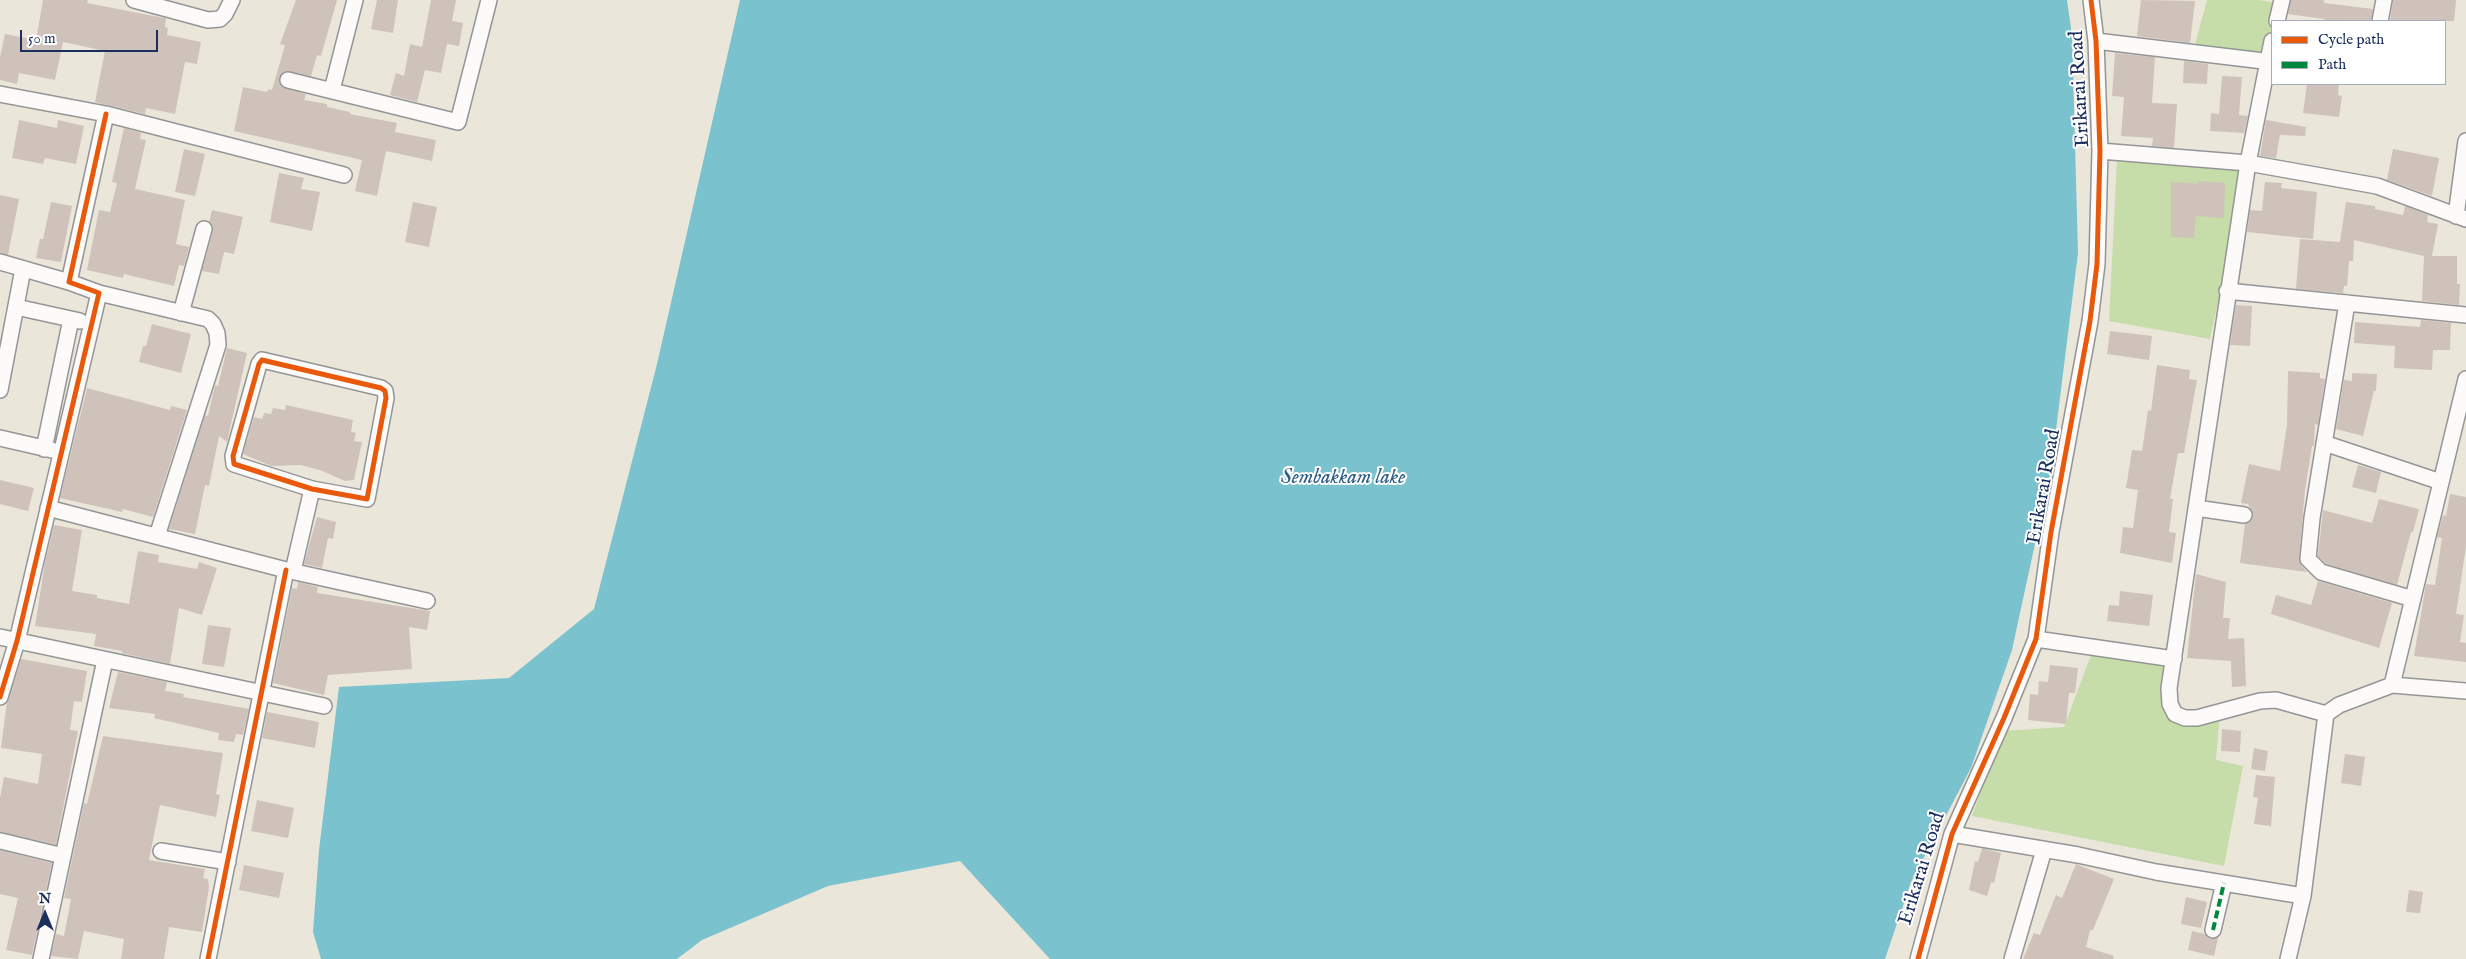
<!DOCTYPE html>
<html>
<head>
<meta charset="utf-8">
<style>
  body { margin:0 }
  #map { position:relative; width:2466px; height:959px; overflow:hidden; background:#ebe6da; font-family:"IM FELL English",serif }
  canvas { display:block }
  .legend { position:absolute; left:2271px; top:20px; width:175px; height:65px; box-sizing:border-box; background:#fff; border:1px solid #a4acbf; margin:0; padding:6px 9px; list-style:none; font-size:15px; color:#1b2f5e }
  .legend li { display:flex; align-items:center; gap:10px; height:25px }
  .legend b { width:25px; border:1px solid #a4acbf }
  .north { position:absolute; left:20px; top:889px; width:50px; height:50px; -webkit-text-stroke:4px #fff; paint-order:stroke; rotate:0deg; font-size:14px; font-weight:700; line-height:20px; text-align:center; color:#1b2f5e }
  .north::after { content:''; display:block; margin:auto; width:18px; height:22px; background:#1b2f5e; clip-path:polygon(50% 0,100% 100%,50% 72%,0 100%) }
  .scale { position:absolute; left:20px; top:30px; width:138px; height:22px; box-sizing:border-box; border:2px solid #1b2f5e; border-top:0; padding-left:6px; font-size:15px; line-height:18px; white-space:nowrap; color:#1b2f5e; -webkit-text-stroke:4px #fff; paint-order:stroke }
</style>
</head>
<body>
<div id="map">
<canvas width="2466" height="959"></canvas>
<ul class="legend">
<li><b style="height:6px;background:#e8590c"></b>Cycle path</li>
<li><b style="height:6px;background:#00873e"></b>Path</li>
</ul>
<div class="north">N</div>
<div class="scale">50 m</div>
</div>
<script>
const c = document.querySelector('canvas').getContext('2d');
c.lineJoin = 'round';
function fillPath(path, color) {
  c.fillStyle = color;
  c.fill(path, 'evenodd');
}
function toPath(rows) {
  const path = new Path2D();
  for (const r of rows) {
    path.moveTo(r[0], r[1]);
    for (let i = 2; i < r.length; i += 2) path.lineTo(r[i], r[i + 1]);
  }
  return path;
}
function stroke(path, color, width, dash) {
  c.strokeStyle = color;
  c.lineWidth = width;
  c.lineCap = dash ? 'butt' : 'round';
  c.setLineDash(dash || []);
  c.stroke(path);
}
function label(font, color, halo, rows, align = 'center') {
  c.font = font + ' "IM FELL English",serif';
  c.lineWidth = 4;
  c.setLineDash([]);
  c.textBaseline = 'middle';
  c.strokeStyle = halo;
  c.fillStyle = color;
  for (const [text, x, y, turn = 0] of rows) {
    c.save();
    c.translate(x, y);
    c.rotate((+turn || 0) * Math.PI / 180);
    c.textAlign = isNaN(turn) ? turn : align;
    if (halo) c.strokeText(text, 0, 0);
    c.fillText(text, 0, 0);
    c.restore();
  }
}
fillPath(toPath([
  [2207,0,2258,0,2277,3,2272,21,2269,55,2193,52],
  [2117,159,2248,163,2210,339,2109,321],
  [2094,647,2174,659,2175,714,2220,712,2216,760,2243,766,2224,866,1972,816,2003,731,2064,727]
]), '#c6dca9');
fillPath(toPath([
  [740,0,2067,0,2072,35,2078,253,2051,470,2012,650,1971,768,1911,882,1885,959,1050,959,960,861,828,886,702,940,677,959,321,959,313,932,319,850,339,687,509,678,594,609,657,364]
]), '#7bc2cf');
fillPath(toPath([
  [43,0,88,0,87,3,164,18,166,18,165,27,168,28,167,35,201,42,197,64,185,62,175,114,146,108,145,114,95,102,105,51,63,42,55,80,19,73,17,84,0,80,0,57,5,34,36,40],
  [296,0,337,0,321,56,317,55,311,76,285,71,279,77,281,86,306,94,304,100,327,104,327,107,350,112,350,114,397,123,395,132,436,140,432,161,386,151,377,196,355,191,362,160,234,131,243,87,267,92,268,89,272,90,285,45,280,44],
  [377,0,398,0,393,33,371,29],
  [431,0,456,0,452,21,463,23,459,46,447,44,441,73,425,70,417,102,390,95,396,73,404,76,410,44,422,47],
  [2141,0,2195,1,2190,43,2137,36],
  [2291,0,2324,0,2324,3,2373,9,2371,21,2324,21,2324,19,2288,14],
  [2393,0,2456,0,2454,21,2390,21],
  [2115,53,2155,57,2152,103,2177,104,2174,148,2152,146,2153,138,2121,136,2124,97,2112,96],
  [2184,61,2208,64,2207,84,2183,83],
  [2222,76,2242,77,2239,115,2248,116,2244,133,2210,131,2211,113,2219,114],
  [2307,84,2339,84,2338,95,2342,96,2339,117,2303,113],
  [19,120,57,128,58,120,84,126,76,164,45,158,43,164,12,158],
  [2266,120,2306,127,2305,136,2280,135,2276,158,2260,156],
  [124,128,141,133,140,139,146,140,135,189,185,200,176,244,189,247,184,266,179,265,174,286,124,274,123,278,87,270,99,210,110,212,117,183,112,182],
  [184,149,205,154,195,196,175,192],
  [2393,149,2439,158,2432,196,2387,180],
  [279,173,304,178,301,189,320,192,312,231,270,222],
  [2198,181,2225,183,2224,218,2196,216,2194,238,2171,237,2171,182,2198,184],
  [2265,182,2282,183,2281,188,2317,192,2313,239,2247,232,2250,210,2262,211],
  [0,195,19,199,8,255,0,253],
  [51,202,72,206,61,262,36,258,40,239,43,239],
  [413,202,437,207,429,247,405,242],
  [2346,202,2375,206,2375,209,2403,215,2405,206,2428,215,2427,222,2438,224,2432,256,2457,256,2457,284,2460,284,2459,305,2422,301,2424,256,2354,240,2353,261,2349,261,2347,286,2344,286,2343,293,2296,289,2300,239,2340,242],
  [212,210,243,217,234,254,224,252,219,274,202,271,213,231,213,226,209,222],
  [2236,305,2252,306,2250,346,2230,345],
  [2421,320,2451,323,2450,350,2433,350,2432,370,2394,368,2395,346,2354,343,2355,322,2420,327],
  [152,324,191,334,181,373,139,362,143,346,146,346],
  [2110,331,2152,336,2149,360,2107,354],
  [227,348,247,353,227,442,219,436,209,486,205,485,195,534,169,529,205,415,208,416,215,385,218,386],
  [2157,365,2190,370,2189,379,2197,380,2184,453,2178,453,2170,499,2173,499,2169,532,2176,533,2172,563,2120,553,2123,527,2133,528,2138,490,2126,488,2132,450,2142,451,2148,410,2151,411],
  [2288,371,2320,373,2320,378,2325,379,2318,425,2315,424,2314,446,2312,446,2305,490,2299,558,2301,565,2307,572,2240,563,2245,524,2251,521,2253,516,2248,504,2241,503,2249,464,2280,471,2287,425],
  [2352,373,2377,374,2376,391,2374,391,2363,436,2336,429,2344,380,2352,381],
  [87,388,170,410,171,406,187,410,153,517,123,509,122,512,60,498],
  [286,405,353,420,351,432,356,433,354,441,362,442,354,480,345,481,320,470,300,465,271,466,243,454,254,417,262,419,264,413,271,414,273,408,285,410],
  [2358,465,2381,472,2376,493,2352,487],
  [0,480,34,488,28,511,0,504],
  [2450,494,2466,497,2466,546,2456,614,2464,615,2460,642,2466,643,2466,662,2414,656,2426,584,2435,585,2442,538,2437,537,2443,515,2446,516],
  [2379,499,2419,509,2413,532,2411,532,2397,585,2326,564,2318,556,2323,510,2372,523],
  [317,517,336,522,333,539,328,538,322,568,304,564],
  [54,525,82,530,72,591,97,595,97,598,129,604,138,551,159,555,158,562,197,569,199,562,217,568,202,615,179,608,170,664,122,653,122,651,94,646,96,634,35,626,45,563],
  [2196,574,2226,582,2223,618,2230,618,2228,639,2244,638,2246,686,2232,687,2231,661,2187,658],
  [2318,581,2392,603,2379,648,2271,614,2276,595,2311,605],
  [298,582,318,587,317,593,430,611,427,630,409,627,412,669,328,675,324,695,273,683,292,588,297,589],
  [2120,591,2153,595,2149,626,2107,621,2109,605,2119,606],
  [208,625,231,628,224,667,202,664],
  [21,659,87,671,82,702,74,701,70,730,78,731,56,845,0,832,0,798,4,777,38,784,42,754,1,748,7,702],
  [2050,665,2078,668,2075,693,2069,693,2066,724,2028,720,2030,694,2038,695,2039,681,2048,682],
  [118,672,167,682,165,691,184,694,183,697,249,709,243,735,236,734,234,742,218,740,219,733,154,718,155,714,109,708],
  [267,712,319,722,315,748,262,738],
  [2222,729,2241,731,2240,752,2221,751],
  [103,736,223,753,216,794,220,795,216,817,160,805,149,860,205,869,203,878,208,879,209,887,202,932,169,927,164,959,121,959,124,939,84,931,78,959,51,956,56,934,64,936,71,899,64,898,84,803,87,804],
  [2254,748,2268,751,2265,771,2251,769],
  [2345,754,2365,757,2361,786,2341,783],
  [2256,775,2275,777,2271,826,2254,824,2258,798,2253,797],
  [257,800,294,808,288,838,251,831],
  [1982,848,2001,853,1994,883,1991,882,1987,896,1969,890,1975,861,1978,862],
  [0,850,52,863,32,955,6,950,18,898,0,894],
  [2076,864,2114,879,2093,930,2090,930,2086,947,2114,956,2113,959,2023,959,2034,933,2040,935,2056,895,2062,898],
  [244,865,284,873,279,898,239,890],
  [2409,890,2423,892,2420,913,2406,912],
  [2186,897,2207,902,2201,928,2181,924],
  [2192,931,2205,934,2210,939,2218,938,2214,956,2188,950]
]), '#cfc2ba');
const street = toPath([
  [134,0,208,20,220,19,225,14,232,0],
  [2277,21,2282,0],
  [2380,21,2384,0],
  [2096,41,2272,62],
  [2272,41,2248,163,2377,186,2466,219],
  [288,80,458,122,489,0],
  [332,90,355,0],
  [0,94,106,114,344,175],
  [2100,151,2248,163,2169,688,2170,704,2175,714,2185,718,2197,718,2260,701,2276,700,2326,714],
  [2456,216,2466,141],
  [0,262,69,282],
  [2227,291,2466,315],
  [99,293,208,319,213,324,217,333,218,345,157,536],
  [2347,303,2312,518,2308,559,2321,572,2413,599],
  [16,307,80,321],
  [181,313,204,229],
  [262,360,381,388,385,391,386,398,367,499,312,489,234,464,233,456,259,364,262,360],
  [0,390,23,269],
  [0,438,52,450],
  [2324,443,2441,482],
  [44,449,71,319],
  [48,508,286,570,427,601],
  [2196,508,2244,515],
  [293,571,312,489],
  [0,637,324,706],
  [2036,639,2174,659],
  [2392,685,2466,379],
  [0,697,17,641,99,293,69,282,106,114],
  [1952,834,2078,855,2156,872,2303,896],
  [1,841,63,856],
  [161,851,228,862],
  [2213,930,2224,883],
  [41,959,105,660],
  [208,959,286,570],
  [1918,959,1952,834,2004,718,2036,639,2051,532,2090,321,2097,264,2100,151,2096,41,2091,0],
  [2012,959,2044,850],
  [2288,959,2303,896,2326,714,2339,705,2392,685,2466,691]
]);
stroke(street, '#949596', 18);
stroke(street, '#fcfbf9', 15);
stroke(toPath([
  [2213,930,2224,883]
]), '#00873e', 4, [8, 4]);
stroke(toPath([
  [262,360,381,388,385,391,386,398,367,499,312,489,234,464,233,456,259,364,262,360],
  [0,697,17,641,99,293,69,282,106,114],
  [208,959,286,570],
  [1918,959,1952,834,2004,718,2036,639,2051,532,2090,321,2097,264,2100,151,2096,41,2091,0]
]), '#e8590c', 5);
label('20px', '#1b2f5e', '#fff', [
  ["Erikarai Road",2081,89,-93],
  ["Erikarai Road",2045,487,-80],
  ["Erikarai Road",1923,869,-73]
]);
label('italic 21px', '#2c5d84', '#fff', [
  ["Sembakkam lake",1343,479]
]);
</script>
</body>
</html>
